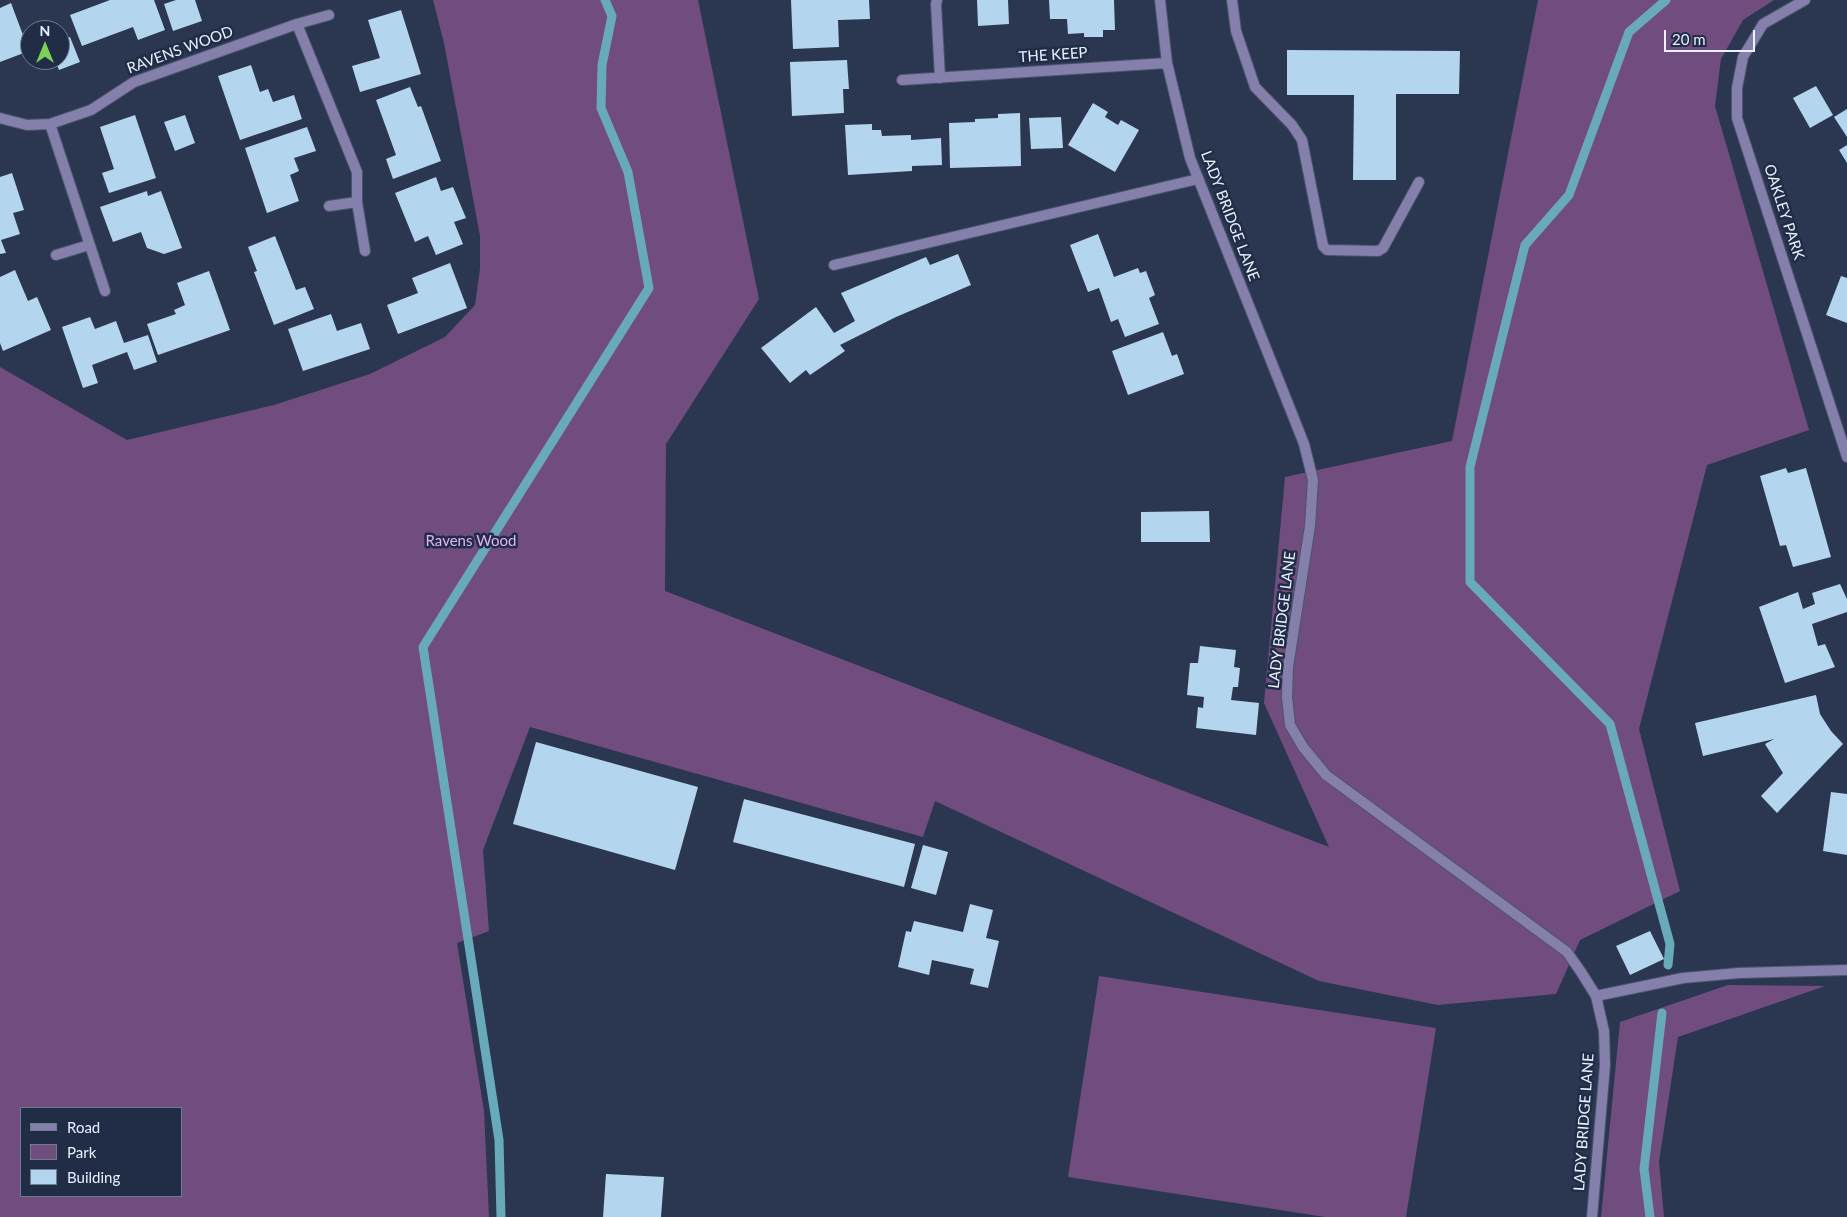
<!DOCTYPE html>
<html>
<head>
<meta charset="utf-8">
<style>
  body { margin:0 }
  #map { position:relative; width:1847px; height:1217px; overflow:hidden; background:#2b3751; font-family:Lato,sans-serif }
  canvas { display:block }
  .legend { position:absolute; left:20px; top:1107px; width:162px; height:90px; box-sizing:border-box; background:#212c46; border:1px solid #717b90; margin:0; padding:6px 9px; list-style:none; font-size:15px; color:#eaf1ff }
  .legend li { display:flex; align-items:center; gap:10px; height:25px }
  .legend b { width:25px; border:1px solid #717b90 }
  .north { position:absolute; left:20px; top:20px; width:50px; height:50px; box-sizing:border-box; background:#212c46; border:1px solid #717b90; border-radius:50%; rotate:0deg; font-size:14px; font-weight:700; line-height:20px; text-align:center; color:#eaf1ff }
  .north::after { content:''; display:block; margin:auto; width:18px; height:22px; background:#7ad156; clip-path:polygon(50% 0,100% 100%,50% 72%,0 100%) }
  .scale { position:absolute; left:1664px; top:30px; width:91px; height:22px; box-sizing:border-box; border:2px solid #eaf1ff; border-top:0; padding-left:6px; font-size:15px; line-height:18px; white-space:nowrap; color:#eaf1ff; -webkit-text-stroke:4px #212c46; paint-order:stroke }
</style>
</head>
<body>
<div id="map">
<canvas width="1847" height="1217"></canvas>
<ul class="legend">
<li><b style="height:6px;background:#857fab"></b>Road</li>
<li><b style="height:14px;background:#704d7e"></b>Park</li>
<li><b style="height:14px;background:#b3d5ed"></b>Building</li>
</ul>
<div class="north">N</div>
<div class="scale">20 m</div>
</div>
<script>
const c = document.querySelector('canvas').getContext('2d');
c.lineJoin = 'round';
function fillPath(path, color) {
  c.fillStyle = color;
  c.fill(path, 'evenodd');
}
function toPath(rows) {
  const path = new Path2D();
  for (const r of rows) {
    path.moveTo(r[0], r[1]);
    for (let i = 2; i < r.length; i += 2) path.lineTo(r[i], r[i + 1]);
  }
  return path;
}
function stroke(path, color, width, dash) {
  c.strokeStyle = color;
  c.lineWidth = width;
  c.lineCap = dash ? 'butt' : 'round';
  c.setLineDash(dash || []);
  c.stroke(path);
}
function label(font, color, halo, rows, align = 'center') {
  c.font = font + ' Lato,sans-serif';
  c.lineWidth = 5;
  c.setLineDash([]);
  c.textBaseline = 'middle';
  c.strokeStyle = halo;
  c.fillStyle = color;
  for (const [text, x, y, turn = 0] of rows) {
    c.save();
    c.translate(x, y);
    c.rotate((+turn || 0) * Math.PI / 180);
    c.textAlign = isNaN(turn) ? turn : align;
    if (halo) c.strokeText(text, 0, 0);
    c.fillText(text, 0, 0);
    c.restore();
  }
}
fillPath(toPath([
  [433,0,698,0,759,299,666,444,665,591,1329,847,1264,703,1285,477,1452,441,1538,0,1774,0,1743,20,1721,59,1715,106,1809,430,1707,465,1639,729,1680,891,1580,940,1556,994,1438,1005,1319,981,935,801,923,837,530,727,483,850,489,931,457,943,484,1111,489,1217,0,1217,0,367,127,440,274,405,370,374,445,337,475,305,480,269,480,236,444,43],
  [21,1108,181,1108,181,1196,21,1196],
  [1099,976,1436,1028,1406,1217,1325,1217,1068,1177],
  [1728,985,1825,986,1678,1037,1659,1162,1664,1217,1601,1217,1620,1022]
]), '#704d7e');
stroke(toPath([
  [1666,0,1629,32,1569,195,1525,245,1470,467,1470,582,1610,724,1670,944,1668,965],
  [501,1217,499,1140,423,647,649,288,628,172,601,108,602,65,612,16,605,0],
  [1650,1217,1644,1169,1662,1013]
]), '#69aaba', 9);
fillPath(toPath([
  [110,0,154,0,165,30,138,40,133,27,82,46,70,15],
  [176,0,195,0,202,21,173,31,164,4],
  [791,0,869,0,870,19,838,20,839,47,793,49],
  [977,0,1008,0,1009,24,978,26],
  [1049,0,1114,0,1115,30,1103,30,1103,37,1084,37,1084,33,1068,34,1067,19,1050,19],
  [11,3,29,51,0,62,0,8],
  [401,10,421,74,360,92,352,66,380,58,368,20],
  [70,37,80,62,59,70,55,60,60,60,60,41],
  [1287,50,1460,51,1459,94,1396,94,1396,180,1353,180,1354,95,1287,95],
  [847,60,849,89,843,89,844,113,792,116,790,62],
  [251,65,260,92,268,89,273,102,294,95,302,119,240,140,218,76],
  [1816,86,1833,115,1810,128,1793,98],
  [410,87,418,107,421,106,441,161,393,179,386,159,396,155,376,100],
  [1093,103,1108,112,1105,117,1118,125,1121,120,1139,130,1115,172,1068,145],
  [1847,109,1847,137,1834,117],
  [1020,113,1021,166,950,168,949,123,975,122,975,119,998,118,998,114],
  [135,115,156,178,109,193,102,173,114,169,100,127],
  [185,115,195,143,175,151,164,122],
  [1061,117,1063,148,1031,149,1029,118],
  [872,124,872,130,881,130,882,136,911,135,911,140,941,138,942,165,912,166,912,171,848,175,845,125],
  [307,127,316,151,294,158,299,171,290,175,299,201,267,213,245,148],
  [1847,145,1847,163,1839,150],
  [12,173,24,210,13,213,20,234,1,240,6,253,0,254,0,177],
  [436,177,441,191,453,187,466,218,454,222,463,244,436,255,428,236,415,242,395,193],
  [147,191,148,196,161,191,182,248,164,254,147,248,141,232,113,242,100,207],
  [1098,234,1114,277,1138,268,1140,273,1146,271,1155,295,1149,298,1159,324,1125,337,1118,319,1111,322,1099,288,1088,292,1070,245],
  [275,236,296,290,305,287,314,309,274,325,254,272,257,271,248,247],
  [958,254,971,285,896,317,840,345,845,351,810,375,806,370,790,383,761,348,816,307,834,333,855,321,841,293,926,257,930,265],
  [450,263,467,308,398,334,387,305,418,293,412,278],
  [15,270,28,301,37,297,51,330,3,351,0,343,0,277],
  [209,271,230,330,158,355,147,324,176,314,174,310,185,305,177,283],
  [1841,276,1847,278,1847,323,1826,315],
  [331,314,337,331,361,323,370,349,303,371,288,329],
  [90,317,95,329,116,321,124,343,148,335,157,362,134,370,127,352,92,365,98,383,83,388,62,327],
  [1163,332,1172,356,1177,354,1184,374,1128,395,1112,351],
  [1786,468,1788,473,1806,468,1831,557,1793,567,1786,545,1780,546,1760,476],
  [1209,511,1210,542,1141,542,1141,512],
  [1840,584,1847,599,1847,612,1812,624,1818,646,1825,644,1835,667,1785,683,1759,607,1798,592,1803,609,1815,604,1812,593],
  [1200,646,1236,650,1234,667,1240,668,1238,687,1233,687,1231,700,1259,703,1256,735,1196,728,1198,707,1203,708,1204,697,1187,695,1190,663,1198,663],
  [1816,695,1820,714,1831,731,1843,744,1777,813,1761,796,1783,773,1765,744,1774,739,1703,756,1695,723],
  [536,742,698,787,675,870,513,824],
  [1831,792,1847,794,1847,855,1823,851],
  [744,799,915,844,904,887,733,842],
  [923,845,948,852,936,895,911,888],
  [970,904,993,910,986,938,999,941,988,988,970,984,974,969,932,960,929,975,898,967,906,931,911,932,914,921,963,932],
  [1650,931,1664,959,1630,975,1616,946],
  [606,1174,664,1177,661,1217,603,1217]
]), '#b3d5ed');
const service = toPath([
  [1232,0,1236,31,1255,87,1292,125,1302,140,1323,246,1327,250,1378,251,1383,248,1419,182],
  [834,265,1198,179],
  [1596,996,1683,978,1739,973,1847,970]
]);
const minor = toPath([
  [937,0,936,4,940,78],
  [1160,0,1167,63,1190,158,1291,411,1304,444,1313,480,1310,526,1288,667,1287,697,1290,725,1303,747,1326,775,1567,952,1581,972,1596,996,1604,1031,1605,1065,1592,1217],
  [1805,0,1763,24,1743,57,1737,88,1737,118,1847,457],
  [297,24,357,172,357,202,365,251],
  [902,80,1167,63],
  [0,118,27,125,50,124,91,110,134,82,297,24,329,15],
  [50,124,105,291],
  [329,206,357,202],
  [56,255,89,245]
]);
stroke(service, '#4a556d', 12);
stroke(minor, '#4a556d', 12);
stroke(service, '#857fab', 10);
stroke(minor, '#857fab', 10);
label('15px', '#eaf1ff', '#212c46', [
  ["RAVENS WOOD",180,50,-20],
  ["THE KEEP",1053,55,-4],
  ["OAKLEY PARK",1784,212,72],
  ["LADY BRIDGE LANE",1230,216,69],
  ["LADY BRIDGE LANE",1282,620,-83],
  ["LADY BRIDGE LANE",1584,1122,-86]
]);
label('15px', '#e6b0fb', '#212c46', [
  ["Ravens Wood",471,541]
]);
</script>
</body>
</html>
